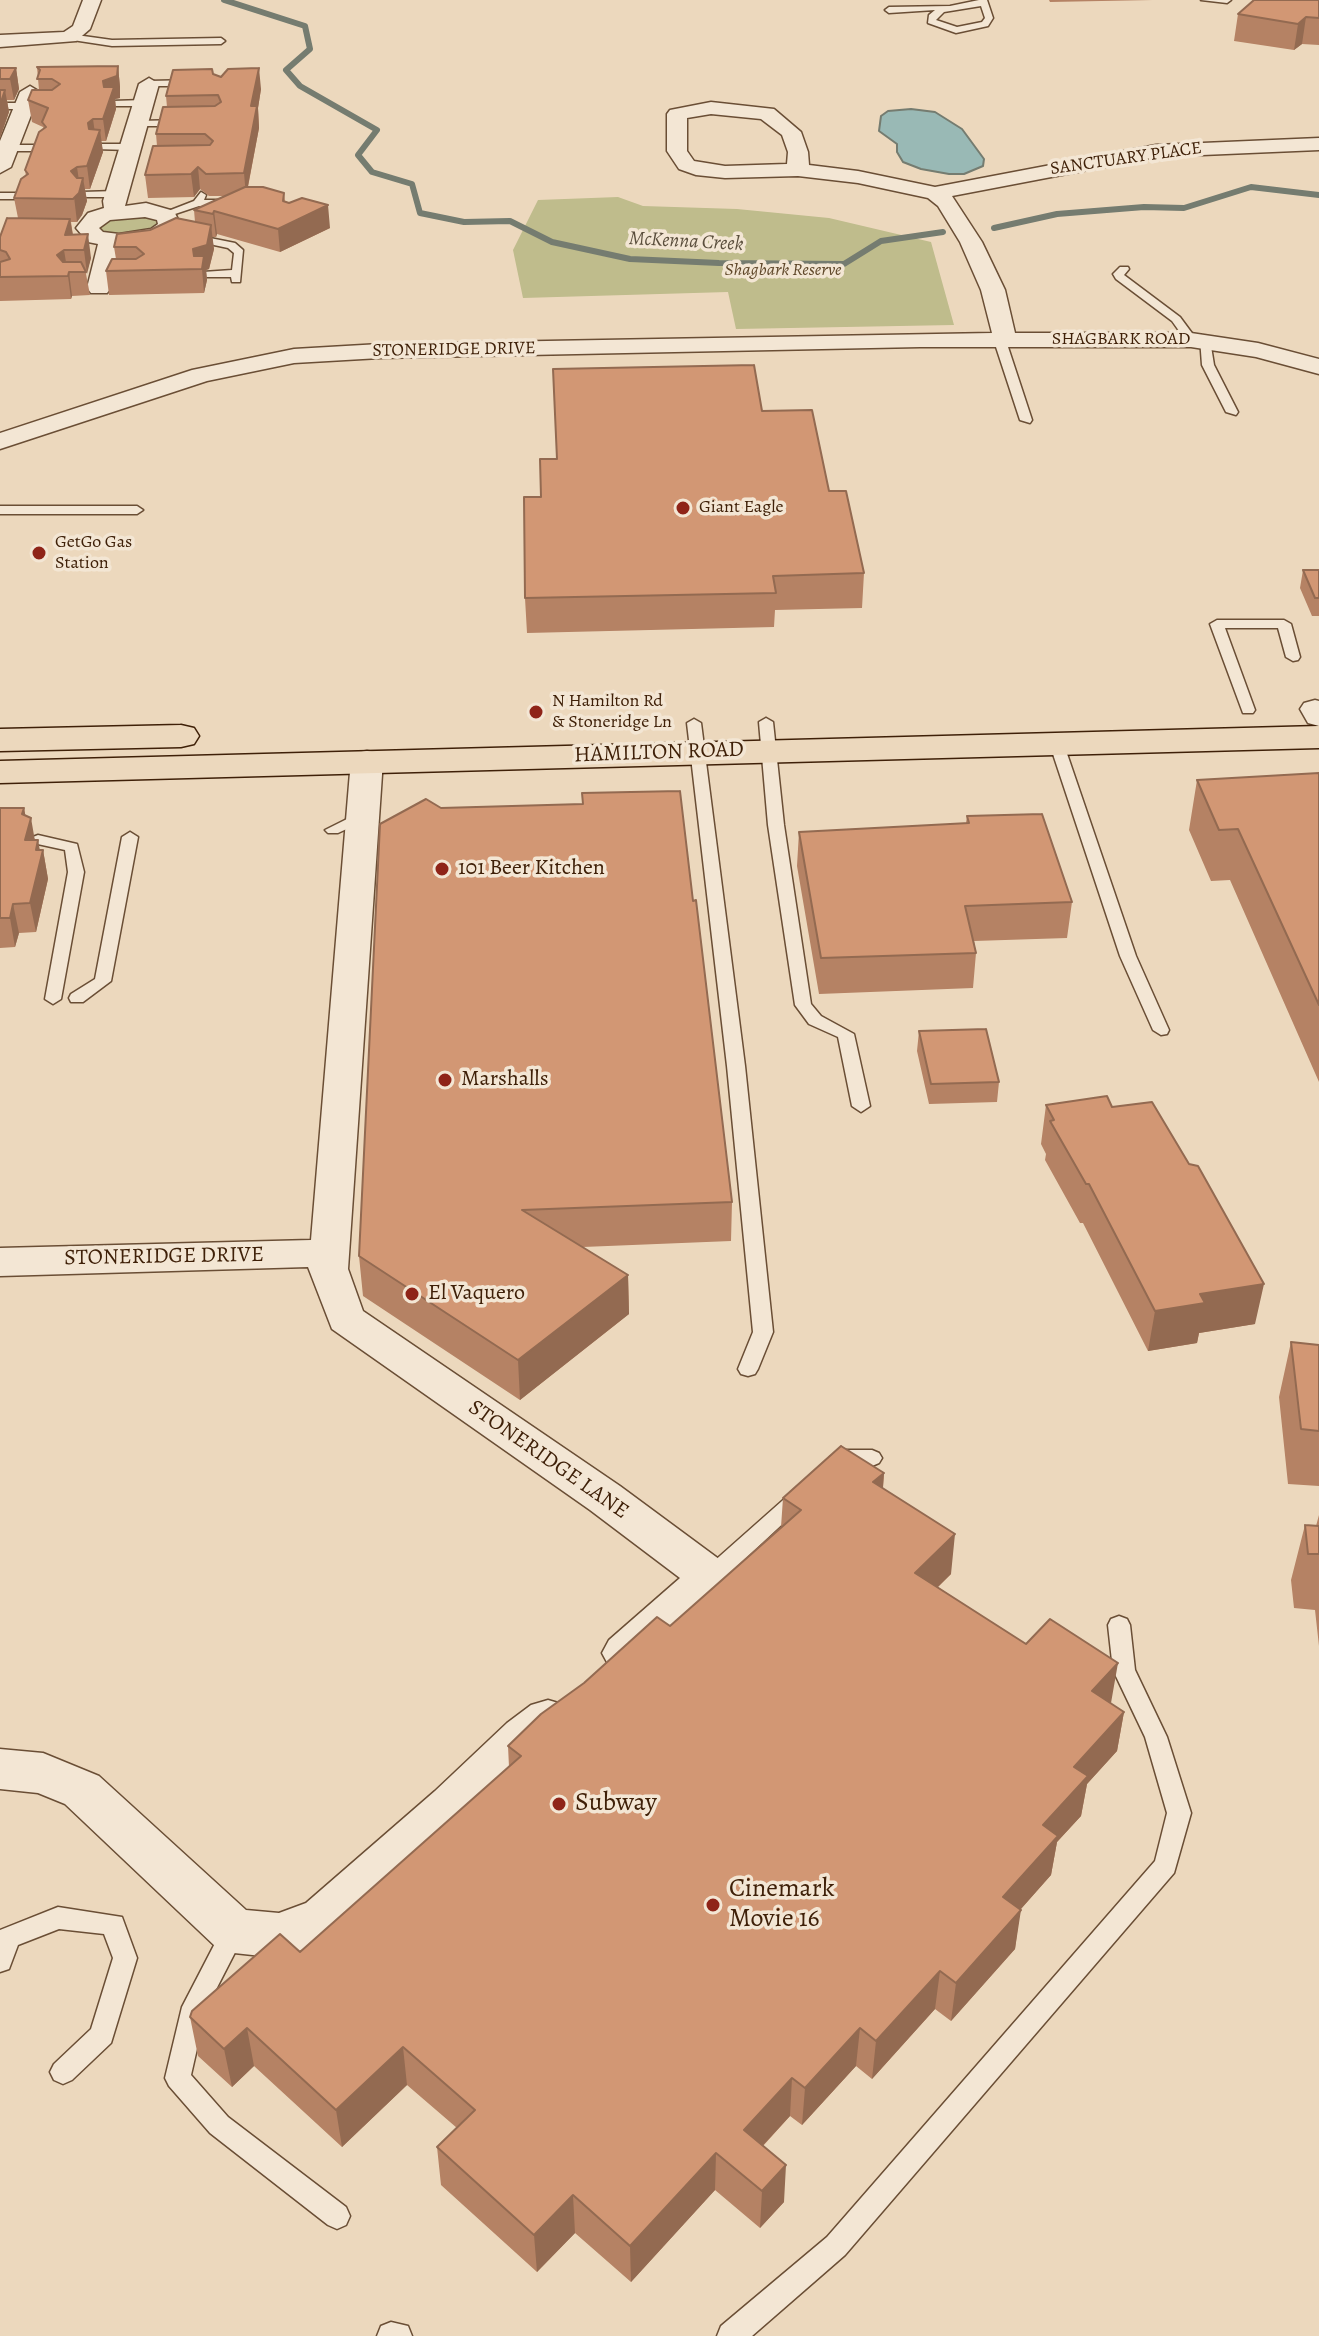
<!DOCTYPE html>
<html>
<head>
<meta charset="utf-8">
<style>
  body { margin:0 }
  canvas { display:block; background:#ecd8bd }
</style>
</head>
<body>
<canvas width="1319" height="2336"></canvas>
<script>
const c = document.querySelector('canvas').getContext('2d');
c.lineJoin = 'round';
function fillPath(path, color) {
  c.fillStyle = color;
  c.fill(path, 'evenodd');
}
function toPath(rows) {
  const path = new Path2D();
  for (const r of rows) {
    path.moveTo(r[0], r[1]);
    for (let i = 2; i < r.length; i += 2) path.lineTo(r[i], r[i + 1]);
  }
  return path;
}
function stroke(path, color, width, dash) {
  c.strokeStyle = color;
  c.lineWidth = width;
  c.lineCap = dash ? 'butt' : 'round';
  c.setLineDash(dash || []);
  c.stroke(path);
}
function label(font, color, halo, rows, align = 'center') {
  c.font = font + ' Alegreya,serif';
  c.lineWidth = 7;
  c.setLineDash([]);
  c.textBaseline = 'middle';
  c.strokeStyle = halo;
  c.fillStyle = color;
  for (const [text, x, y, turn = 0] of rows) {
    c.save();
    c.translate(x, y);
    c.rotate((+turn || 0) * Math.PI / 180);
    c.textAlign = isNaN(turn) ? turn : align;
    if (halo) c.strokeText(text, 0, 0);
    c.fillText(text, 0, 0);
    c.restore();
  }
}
fillPath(toPath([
  [618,197,643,206,737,209,829,218,931,242,954,325,736,329,728,292,523,298,513,250,538,200],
  [132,214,155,219,158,226,140,235,105,234,100,231,99,227,106,220]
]), '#bfbc8c');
const water = toPath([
  [911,109,935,112,962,129,984,159,983,166,964,174,949,174,921,169,903,162,897,152,897,144,879,131,881,116,888,111,911,109]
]);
fillPath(water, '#99b9b5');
stroke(water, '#757c70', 2);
stroke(toPath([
  [224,0,305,26,310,49,286,70,300,86,377,130,358,155,372,172,412,184,420,213,464,222,510,221,552,242,630,259,719,263,844,264,881,241,943,232],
  [994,228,1057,214,1144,207,1184,208,1251,187,1319,195]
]), '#757c70', 6);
const service = toPath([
  [979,0,987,0,993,18,988,26,956,33,928,23,929,15,935,10,889,13,885,10,889,7,950,6,979,0],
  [981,6,985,18,982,22,957,27,936,20,944,12,981,6],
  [1201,0,1231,0,1227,3,1201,0],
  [69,34,112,40,221,38,225,41,221,44,112,46,66,39,69,34],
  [149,81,194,80,199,83,194,86,146,86,149,81],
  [112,101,144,100,149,103,144,106,109,106,109,102,112,101],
  [0,103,37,103,42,106,37,109,0,109,0,103],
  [137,121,183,120,188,123,183,126,134,126,132,124,137,121],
  [97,144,130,144,135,147,130,150,94,149,94,145,97,144],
  [0,145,42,145,47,148,42,151,0,151,0,145],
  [82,192,116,191,121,194,116,197,78,197,78,193,82,192],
  [201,192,206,195,204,200,232,200,237,203,232,206,199,206,163,218,158,215,194,201,201,192],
  [0,193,24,193,29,196,24,199,0,199,0,193],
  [190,234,235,243,243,250,240,282,232,282,231,277,199,277,199,273,203,272,232,270,234,253,228,248,186,239,185,237,190,234],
  [1120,267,1128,267,1129,269,1124,275,1180,317,1197,340,1195,342,1187,342,1172,321,1116,279,1113,274,1120,267],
  [1001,337,1011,339,1008,347,1032,420,1030,423,1020,420,996,347,1001,337],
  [1200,338,1210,340,1214,365,1238,412,1236,415,1226,412,1202,365,1200,338],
  [0,506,137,506,143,510,137,514,0,514,0,506],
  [1284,620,1291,624,1300,657,1298,660,1293,661,1286,657,1278,628,1225,628,1255,710,1253,713,1243,713,1210,624,1217,620,1284,620],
  [766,718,773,722,784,825,811,1004,821,1016,854,1034,870,1106,861,1112,852,1106,838,1037,809,1024,795,1005,768,825,759,722,766,718],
  [694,719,701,723,745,1066,773,1332,758,1369,755,1374,748,1376,741,1374,738,1369,753,1332,727,1066,687,723,694,719],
  [1056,738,1063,742,1136,956,1169,1030,1167,1034,1161,1035,1153,1030,1120,956,1049,742,1056,738],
  [363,811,371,816,368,819,338,833,328,833,325,830,363,811],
  [130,832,138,837,111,981,83,1002,71,1002,69,998,71,994,95,979,122,837,130,832],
  [38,835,77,844,84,872,61,999,53,1004,45,999,68,872,65,850,33,843,30,840,33,837,38,835],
  [842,1450,872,1450,879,1453,882,1458,879,1463,872,1466,846,1466,837,1470,830,1467,827,1462,830,1457,842,1450],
  [798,1490,805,1493,808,1498,805,1503,719,1583,711,1585,703,1583,700,1577,703,1571,791,1493,798,1490],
  [1119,1616,1127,1619,1130,1625,1135,1670,1167,1737,1191,1813,1174,1873,845,2255,752,2336,717,2336,721,2326,827,2237,1155,1861,1167,1813,1145,1737,1113,1670,1108,1625,1111,1619,1119,1616],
  [58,1907,122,1917,137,1958,111,2043,72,2080,63,2084,54,2080,50,2072,54,2064,91,2029,113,1958,104,1934,59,1929,18,1945,9,1969,0,1972,0,1930,58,1907],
  [234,1920,243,1924,246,1931,206,2009,191,2075,228,2117,346,2207,350,2216,346,2225,337,2229,328,2225,210,2133,169,2086,165,2078,182,2007,225,1924,234,1920],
  [391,2322,408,2326,412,2336,377,2336,381,2326,391,2322]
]);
const minor = toPath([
  [83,0,101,0,90,29,76,41,0,47,0,35,64,32,73,26,83,0],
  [149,78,159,84,125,206,146,203,174,211,181,226,165,240,119,248,111,288,107,293,91,293,87,288,98,244,88,242,76,228,88,213,104,208,103,201,139,84,149,78],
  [145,217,157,220,158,224,151,229,119,234,103,232,99,228,110,220,145,217],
  [30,86,40,92,11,167,0,173,0,141,20,92,30,86],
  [711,102,774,109,801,132,808,152,809,165,858,171,935,187,1156,145,1319,138,1319,150,1156,157,952,196,982,242,1005,290,1015,333,1191,333,1258,343,1319,359,1319,374,1256,357,1191,347,920,347,380,358,294,363,207,381,0,449,0,433,192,370,294,349,380,344,992,333,981,290,960,242,938,206,928,198,858,183,798,176,725,178,696,175,679,169,667,151,667,114,670,110,711,102],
  [711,114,761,119,782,135,788,152,787,164,725,166,694,161,687,151,687,118,711,114],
  [1315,700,1319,701,1319,726,1308,723,1300,709,1304,703,1315,700],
  [367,751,378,753,383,760,348,1269,363,1311,620,1486,727,1565,733,1577,727,1589,641,1666,625,1671,609,1666,602,1653,609,1640,680,1578,590,1510,332,1329,308,1267,0,1276,0,1248,311,1240,351,760,356,753,367,751],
  [548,1700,565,1705,572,1719,565,1733,541,1751,469,1821,342,1935,280,1958,234,1953,216,1947,65,1804,38,1793,0,1789,0,1749,43,1753,99,1776,246,1910,279,1913,306,1903,435,1791,507,1723,531,1705,548,1700]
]);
const primary = toPath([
  [181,725,194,728,199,736,194,744,181,747,0,751,0,729,181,725],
  [1319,726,1319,748,0,783,0,761,1319,726]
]);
stroke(service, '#6a4e35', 3);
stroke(minor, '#6a4e35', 3);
stroke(primary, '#3f2008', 3);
fillPath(service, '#f3e6d4');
fillPath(minor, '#f3e6d4');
fillPath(primary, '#ecd8bd');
fillPath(toPath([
  [1049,0,1153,0,1050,2],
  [1319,0,1319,45,1302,44,1294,50,1234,41,1238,14],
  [118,66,120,87,120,98,115,99,116,109,106,141,101,141,103,152,90,189,85,189,87,201,82,215,77,222,71,222,73,235,91,258,86,274,90,295,72,296,71,299,0,301,0,237,18,218,14,198,26,176,25,170,44,129,43,127,32,122,28,100,39,90,37,67],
  [0,68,16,68,19,89,14,100,7,100,9,112,0,138],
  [261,89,258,108,259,128,248,187,284,193,285,201,330,228,280,252,217,234,216,237,212,237,214,249,209,269,206,270,207,280,204,293,109,295,106,271,116,259,114,247,150,230,195,222,194,210,224,196,209,196,200,189,194,197,148,198,145,175,157,146,156,134,167,107,166,96],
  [762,411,829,491,864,573,862,608,775,610,774,627,527,633,525,598,541,497,557,459],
  [1303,570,1319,570,1319,616,1312,616,1300,588],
  [1319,773,1319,1082,1230,880,1211,881,1189,830,1197,780],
  [582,793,693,901,732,1202,731,1241,583,1247,628,1275,629,1314,520,1400,363,1296,359,1256,441,808,583,804],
  [0,808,24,808,25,815,35,840,40,850,43,850,48,879,36,932,19,933,15,947,0,948],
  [967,816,1072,902,1067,938,974,941,976,953,973,988,819,994,797,866,799,832,966,823],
  [919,1031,999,1082,997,1102,929,1104,917,1051],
  [1046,1105,1112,1107,1255,1324,1199,1333,1197,1343,1148,1351,1083,1223,1080,1223,1045,1160,1046,1154,1041,1144],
  [1291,1342,1319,1345,1319,1486,1288,1484,1279,1397],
  [884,1473,883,1488,951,1574,938,1587,1124,1712,1117,1751,1087,1784,1081,1816,1057,1842,1051,1875,1020,1910,1015,1949,951,2021,935,2009,872,2079,856,2066,802,2125,790,2116,763,2146,784,2202,760,2228,715,2190,631,2282,575,2233,537,2272,441,2185,437,2147,457,2128,407,2085,342,2147,254,2066,232,2087,198,2056,190,2017,300,1952,509,1767,508,1746,670,1626,781,1527,783,1498],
  [1319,1515,1319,1646,1315,1610,1294,1608,1291,1580,1305,1525,1316,1526]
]), '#b58264');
fillPath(toPath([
  [1306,17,1302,44,1294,50,1298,24],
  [118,66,120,87,120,98,115,99,116,109,106,141,103,119,106,102,103,81],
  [16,68,19,89,14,100,10,79],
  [259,68,261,89,258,108,259,128,246,196,244,173,251,106],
  [5,90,9,112,0,138,0,105],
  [93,119,96,141,100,130,103,152,90,189,87,166,91,145,88,123],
  [77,167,80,188,83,178,87,201,82,215,77,222,71,171],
  [198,167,200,189,194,197,191,174],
  [328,205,330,228,280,252,278,229],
  [214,211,217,234,216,237,213,214],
  [70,219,74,242,65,235],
  [211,225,214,249,209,269,206,270,207,280,204,293,202,269,196,270,193,249],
  [88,234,91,258,87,274,84,250],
  [64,250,68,274,57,255],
  [69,272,72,296,71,299,68,276],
  [24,808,28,829,31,818,36,847,38,840,41,857,43,850,48,879,36,932,30,903,22,814],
  [13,904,19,933,15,947,10,918],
  [628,1275,629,1314,520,1400,518,1360],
  [1264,1284,1255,1324,1199,1333,1197,1343,1148,1351,1155,1311,1200,1294],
  [884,1473,881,1513,873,1482],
  [955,1534,951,1574,912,1612,915,1573],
  [1118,1663,1111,1703,1092,1691],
  [1124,1712,1117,1751,1087,1784,1081,1816,1057,1842,1051,1875,997,1936,1003,1897,1043,1825,1074,1767],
  [1021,1910,1015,1949,951,2021,956,1983],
  [940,1971,935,2009,872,2079,876,2041],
  [247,2028,254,2066,232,2087,224,2049],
  [860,2028,856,2066,802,2125,805,2088],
  [403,2047,407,2085,342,2147,336,2110],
  [792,2078,790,2116,742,2168,744,2130],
  [716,2153,715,2190,631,2282,630,2246],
  [786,2165,784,2202,760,2228,762,2191],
  [573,2195,575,2233,537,2272,534,2235]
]), '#936a51');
const building = toPath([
  [1254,0,1319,0,1319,18,1306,17,1298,24,1238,14,1254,0],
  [118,66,117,76,103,81,104,87,114,87,103,119,93,119,88,123,89,129,100,130,87,166,77,167,71,171,77,178,83,178,79,193,73,199,14,198,21,179,28,174,25,170,39,132,46,127,42,122,48,108,28,100,32,90,52,90,60,84,52,79,37,79,40,70,37,67,118,66],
  [0,68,16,68,10,79,0,79,0,68],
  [259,68,251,106,257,106,244,173,206,174,198,167,191,174,145,175,153,146,210,145,213,141,205,134,156,134,163,107,215,106,221,102,218,95,166,96,173,70,212,69,213,74,221,77,228,69,259,68],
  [0,90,5,90,0,105,0,90],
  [245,187,263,187,284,193,283,201,289,203,302,198,328,205,278,229,214,211,213,214,194,210,245,187],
  [7,218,70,219,65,235,88,234,84,250,64,250,57,255,63,262,81,262,86,272,69,272,68,276,0,277,0,262,10,259,6,252,0,250,0,237,7,218],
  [176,218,211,225,207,245,193,249,194,256,204,256,202,269,106,271,112,259,136,259,144,254,136,247,114,247,117,234,150,230,176,218],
  [754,365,762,411,812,410,829,491,846,491,864,573,773,576,776,593,525,598,524,497,541,497,540,459,557,459,553,369,754,365],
  [1303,570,1319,570,1319,598,1315,598,1303,570],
  [1319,773,1319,1005,1238,829,1219,830,1197,780,1319,773],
  [680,791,693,901,696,900,732,1202,522,1210,628,1275,518,1360,359,1256,380,824,426,799,441,808,583,804,582,793,680,791],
  [0,808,24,808,22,814,31,818,25,840,38,840,36,850,43,850,30,903,13,904,10,918,0,918,0,808],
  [1042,814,1072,902,965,906,976,953,821,958,799,832,969,823,967,816,1042,814],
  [986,1029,999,1082,931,1084,919,1031,986,1029],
  [1107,1096,1112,1107,1152,1102,1189,1164,1198,1166,1264,1284,1200,1294,1205,1303,1155,1311,1089,1184,1086,1184,1050,1121,1054,1120,1046,1105,1107,1096],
  [1291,1342,1319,1345,1319,1431,1301,1429,1291,1342],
  [841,1446,884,1473,873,1482,955,1534,915,1573,1026,1644,1050,1619,1118,1663,1092,1691,1124,1712,1074,1767,1088,1776,1043,1825,1058,1836,1003,1897,1021,1910,956,1983,940,1971,876,2041,860,2028,805,2088,792,2078,744,2130,786,2165,762,2191,716,2153,630,2246,573,2195,534,2235,437,2147,475,2110,403,2047,336,2110,247,2028,224,2049,190,2017,192,2011,280,1934,300,1952,521,1756,508,1746,541,1714,584,1683,657,1617,670,1626,801,1510,783,1498,841,1446],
  [1305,1525,1319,1526,1319,1554,1308,1554,1305,1525]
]);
fillPath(building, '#d29774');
stroke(building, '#936a51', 2);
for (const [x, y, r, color] of [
  [683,508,8,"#8f2418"],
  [39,553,8,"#8f2418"],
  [536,712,8,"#8f2418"],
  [442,869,8,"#8f2418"],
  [445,1080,8,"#8f2418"],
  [412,1294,8,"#8f2418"],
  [559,1804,8,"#8f2418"],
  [713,1905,8,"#8f2418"]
]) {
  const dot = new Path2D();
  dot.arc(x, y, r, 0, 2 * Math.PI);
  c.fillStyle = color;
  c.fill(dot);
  stroke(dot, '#f3e6d4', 3);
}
label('18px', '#3f2008', '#f3e6d4', [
  ["SANCTUARY PLACE",1126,159,-8],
  ["SHAGBARK ROAD",1121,340],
  ["STONERIDGE DRIVE",454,350,-1]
]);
label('italic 18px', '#5f4729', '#f3e6d4', [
  ["Shagbark Reserve",783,271]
]);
label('18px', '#3f2008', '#f3e6d4', [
  ["Giant Eagle",699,508],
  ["GetGo Gas",55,543],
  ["Station",55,564],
  ["N Hamilton Rd",552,702],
  ["& Stoneridge Ln",552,723]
], 'left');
label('italic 20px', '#5a4e3c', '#f3e6d4', [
  ["McKenna Creek",686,242,3]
]);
label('22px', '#3f2008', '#f3e6d4', [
  ["HAMILTON ROAD",659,753,-2],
  ["STONERIDGE DRIVE",164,1257,-1],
  ["STONERIDGE LANE",548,1460,35]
]);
label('22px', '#3f2008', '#f3e6d4', [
  ["101 Beer Kitchen",458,869],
  ["Marshalls",461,1080],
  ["El Vaquero",428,1294]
], 'left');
label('26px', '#3f2008', '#f3e6d4', [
  ["Subway",575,1804],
  ["Cinemark",729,1890],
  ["Movie 16",729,1920]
], 'left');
</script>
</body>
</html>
